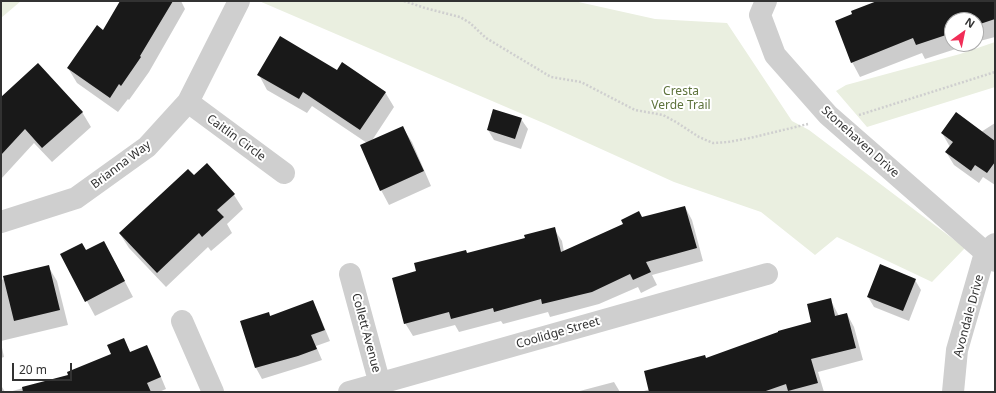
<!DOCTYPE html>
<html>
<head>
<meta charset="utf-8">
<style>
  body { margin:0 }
  #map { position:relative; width:996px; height:393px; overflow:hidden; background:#fff; font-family:"Noto Sans",sans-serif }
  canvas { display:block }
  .frame { position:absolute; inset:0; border:2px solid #323232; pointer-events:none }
  .north { position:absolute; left:944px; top:12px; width:40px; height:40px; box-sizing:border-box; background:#fff; border:1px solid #adadad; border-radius:50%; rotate:33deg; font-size:11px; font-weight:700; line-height:16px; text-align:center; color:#323232 }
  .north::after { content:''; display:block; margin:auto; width:14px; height:18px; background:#f12d57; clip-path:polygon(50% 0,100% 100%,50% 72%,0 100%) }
  .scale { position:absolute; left:12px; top:363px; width:60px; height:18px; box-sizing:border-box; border:2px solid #323232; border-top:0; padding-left:5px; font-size:12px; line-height:14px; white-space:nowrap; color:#323232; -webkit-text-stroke:3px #fff; paint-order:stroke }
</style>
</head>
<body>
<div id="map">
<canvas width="996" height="393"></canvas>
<div class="frame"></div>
<div class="north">N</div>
<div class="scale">20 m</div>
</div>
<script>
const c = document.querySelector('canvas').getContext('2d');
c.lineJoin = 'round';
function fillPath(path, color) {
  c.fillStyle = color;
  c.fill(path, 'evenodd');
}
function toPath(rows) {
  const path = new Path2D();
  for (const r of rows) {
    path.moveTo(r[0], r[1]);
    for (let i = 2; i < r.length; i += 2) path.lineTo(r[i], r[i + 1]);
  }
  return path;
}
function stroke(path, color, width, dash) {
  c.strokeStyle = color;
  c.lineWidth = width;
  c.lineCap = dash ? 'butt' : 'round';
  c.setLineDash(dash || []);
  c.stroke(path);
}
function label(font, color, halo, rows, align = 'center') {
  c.font = font + ' "Noto Sans",sans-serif';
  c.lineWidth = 4;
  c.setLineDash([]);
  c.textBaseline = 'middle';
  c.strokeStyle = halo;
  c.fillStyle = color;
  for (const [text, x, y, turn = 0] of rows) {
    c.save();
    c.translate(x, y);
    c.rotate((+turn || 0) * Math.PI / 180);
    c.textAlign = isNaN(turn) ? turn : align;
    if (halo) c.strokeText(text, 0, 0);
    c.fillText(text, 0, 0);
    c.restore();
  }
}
fillPath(toPath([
  [1,1,21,1,1,18],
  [259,1,574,1,655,19,727,23,792,121,809,130,965,248,932,282,837,237,815,255,761,212,674,182,548,125],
  [995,42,995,87,867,127,836,91,846,85,960,54]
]), '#eaefe0');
fillPath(toPath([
  [121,1,181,1,185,9,149,72,129,100,128,99,118,112,77,83,68,68,104,31],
  [880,1,995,1,995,37,976,42,976,20,952,20,952,44,971,44,925,59,922,53,860,77,852,62],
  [337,71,385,92,394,107,371,142,403,128,412,142,431,186,389,205,381,190,367,143,312,106,307,113,267,90,259,75],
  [1,98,82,112,91,127,52,162,34,143,1,179],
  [521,119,528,129,521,149,494,140,488,130],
  [995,123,995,185,983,177,979,183,954,165,946,152,950,147,942,133,981,132],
  [194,176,234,195,243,209,227,224,232,233,211,251,208,247,166,287,129,248,120,234],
  [685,207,692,220,703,261,652,275,657,285,641,293,638,287,599,304,550,317,548,312,503,324,501,321,459,332,455,325,413,336,405,323,467,254,526,238,554,229,562,241,564,252,642,218],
  [86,251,112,257,133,297,95,316,62,255],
  [48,266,57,281,68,325,1,341,1,280],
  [915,280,921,290,909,321,874,307,868,297],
  [830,299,839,316,847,314,854,327,863,360,818,372,824,392,641,392,650,389,706,359,813,322],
  [312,301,318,312,330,341,316,346,322,360,304,366,262,379,256,368,242,322,269,314,271,317],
  [123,339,131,353,147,346,153,358,166,389,159,392,9,392,69,375,112,355],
  [1,343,4,357,1,358],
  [614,382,620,392,576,392],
  [1,387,2,387,5,392,1,392]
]), '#0003');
fillPath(toPath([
  [120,1,173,1,140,56,141,57,121,86,119,84,110,98,67,68,97,25,103,30],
  [877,1,995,1,995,19,980,24,978,20,952,20,952,33,916,45,913,38,851,63,835,21,852,14,851,11],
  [280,36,337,70,342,62,386,92,360,130,303,92,299,99,257,75],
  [38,63,83,112,42,148,25,129,1,155,1,97],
  [493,109,522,118,515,139,487,130],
  [956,112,995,141,995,162,987,173,975,165,971,171,945,152,953,142,941,133],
  [403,126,424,171,380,191,360,145],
  [207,163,235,194,217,210,224,217,202,237,199,233,157,273,119,233,188,169,194,175],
  [685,206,697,248,646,262,651,272,633,280,630,274,592,292,542,304,541,299,494,312,493,308,451,319,449,312,404,324,392,278,416,271,414,263,466,250,467,253,525,238,524,235,555,227,561,252,623,224,621,220,639,211,642,217],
  [104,241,125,281,85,302,60,254,82,243,86,250],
  [880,264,916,279,903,311,867,297],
  [49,265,60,310,14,321,3,276],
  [831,298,835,316,847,313,856,348,811,359,818,383,788,391,786,384,763,392,649,392,644,371,705,355,706,358,778,332,778,331,811,322,807,304],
  [313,300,325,330,311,335,317,349,298,356,255,368,240,321,269,312,270,316],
  [124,338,130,352,147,345,161,377,147,383,151,392,23,392,22,387,68,375,67,372,111,354,107,345]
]), '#191919');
stroke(toPath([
  [404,1,425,8,460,17,470,23,486,38,551,77,581,82,635,110,663,115,676,122,699,137,713,143,728,142,750,138,808,124],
  [859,115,995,72]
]), '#cfcfcf', 2.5, [2, 2]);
stroke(toPath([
  [766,1,760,15,775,55,828,115,995,261],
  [188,102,284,173],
  [1,222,76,198,147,147,188,102,239,1],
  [350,274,382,392],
  [182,321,213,392],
  [349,392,767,274],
  [953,392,957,350,985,253,995,244]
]), '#cfcfcf', 22);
label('12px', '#5d723b', '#fff', [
  ["Cresta",681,92],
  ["Verde Trail",681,106]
]);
label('12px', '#323232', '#fff', [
  ["Caitlin Circle",236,138,36],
  ["Stonehaven Drive",860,142,42],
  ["Brianna Way",121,165,-37],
  ["Avondale Drive",969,316,-75],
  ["Collett Avenue",366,333,75],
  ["Coolidge Street",558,333,-16]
]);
</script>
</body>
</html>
